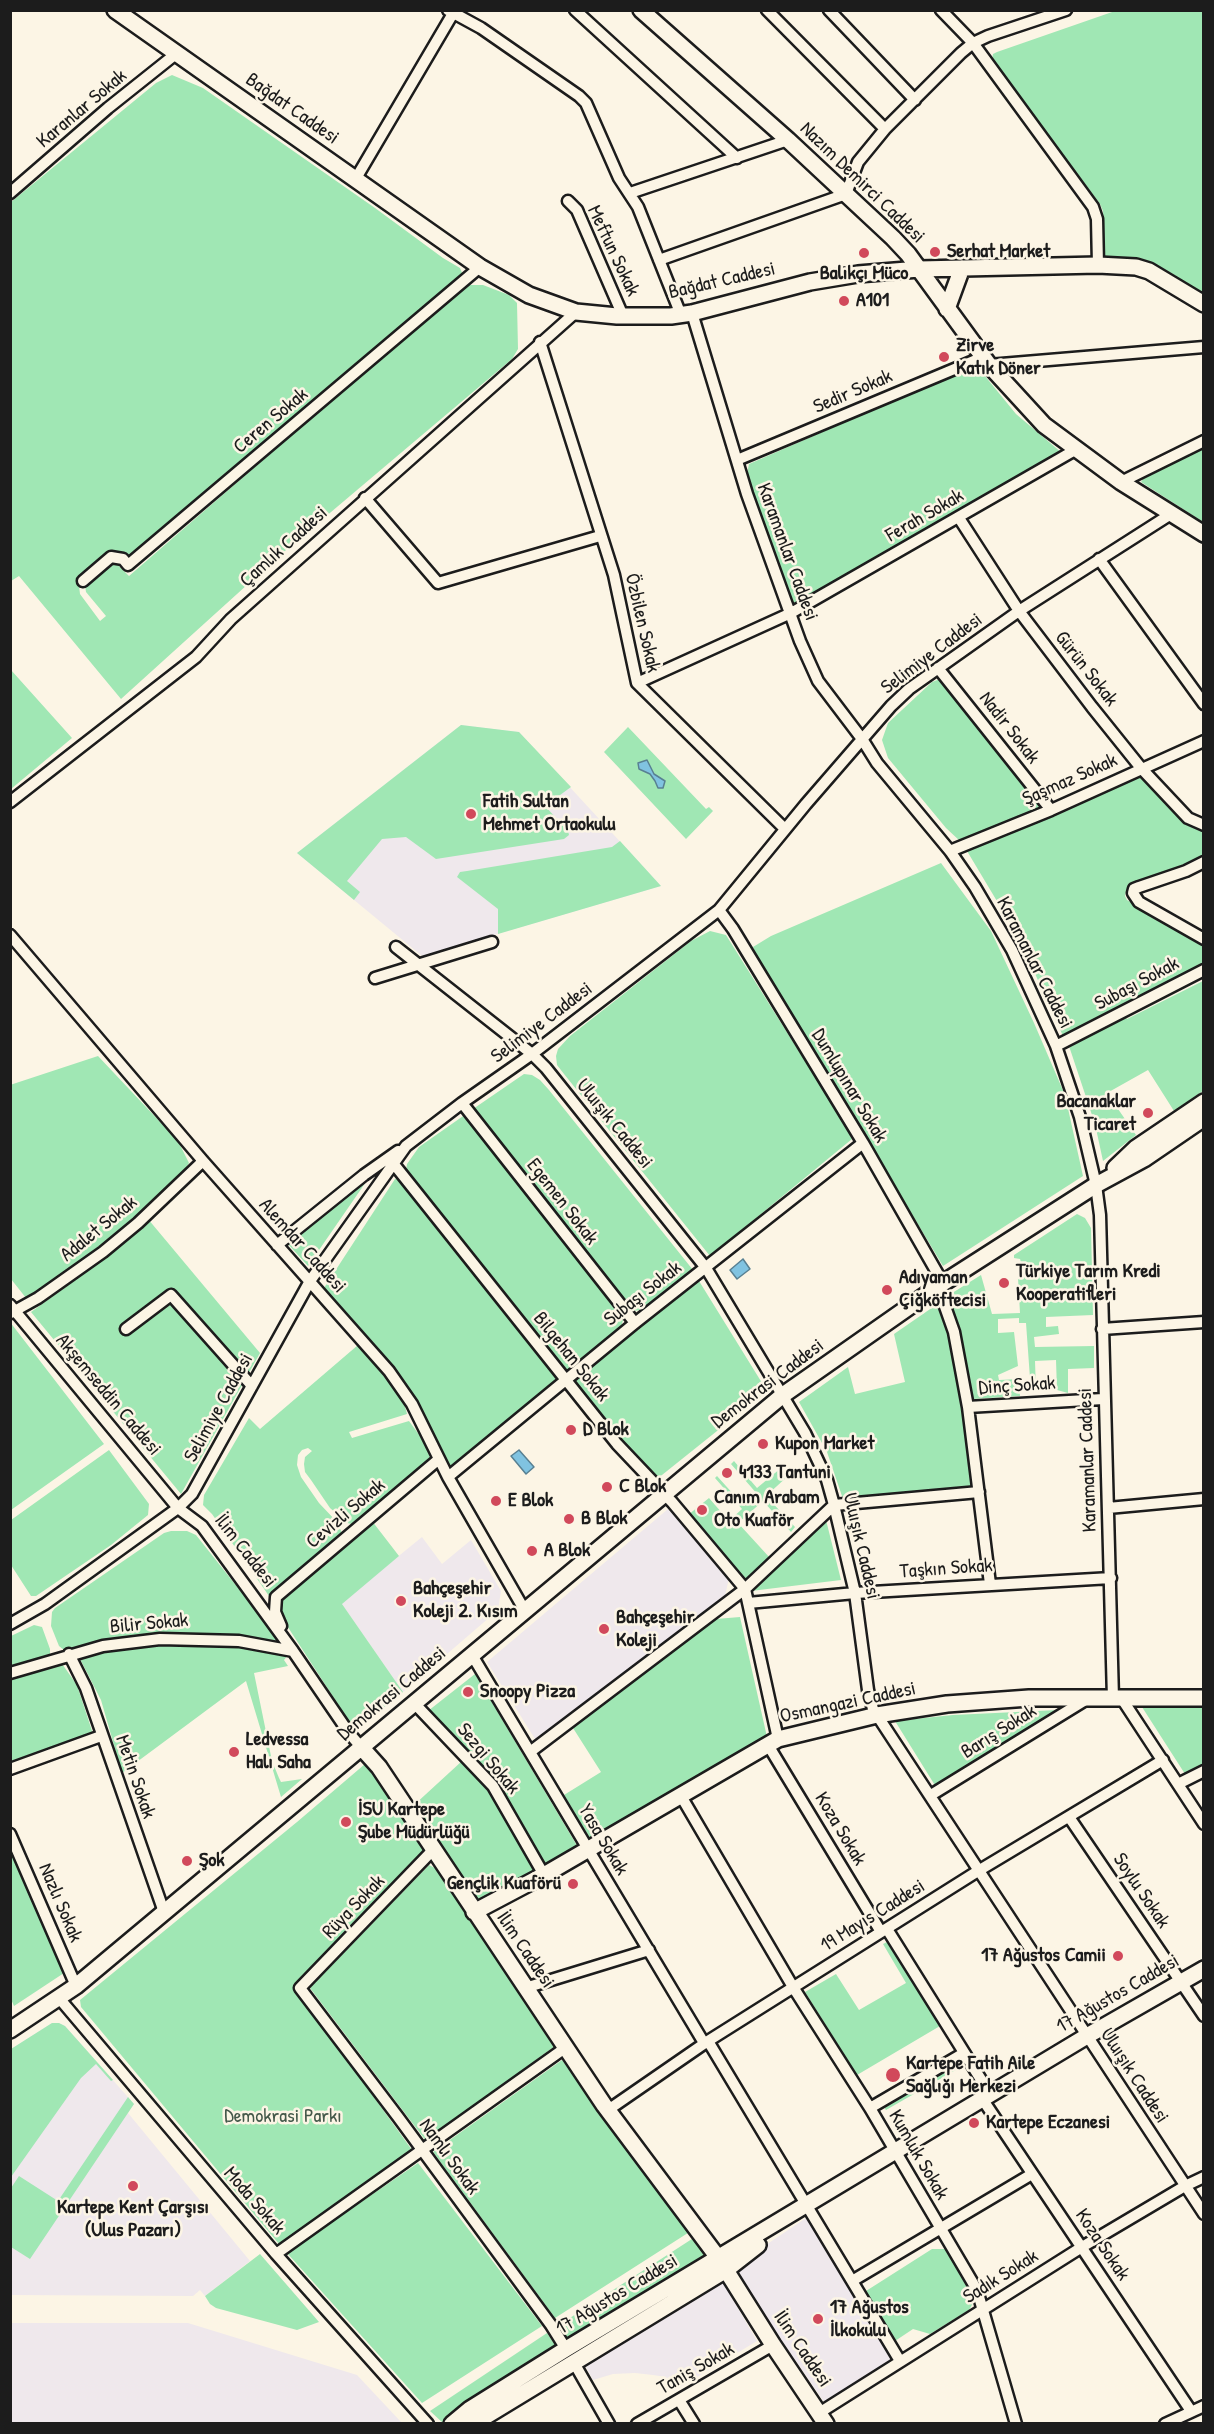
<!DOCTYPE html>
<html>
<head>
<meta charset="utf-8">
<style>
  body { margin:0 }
  #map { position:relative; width:1214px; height:2434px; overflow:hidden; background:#fcf5e5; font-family:"Patrick Hand",sans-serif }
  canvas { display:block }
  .frame { position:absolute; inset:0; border:12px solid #1c1c1c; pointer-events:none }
</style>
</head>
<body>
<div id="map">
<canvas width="1214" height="2434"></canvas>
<div class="frame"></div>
</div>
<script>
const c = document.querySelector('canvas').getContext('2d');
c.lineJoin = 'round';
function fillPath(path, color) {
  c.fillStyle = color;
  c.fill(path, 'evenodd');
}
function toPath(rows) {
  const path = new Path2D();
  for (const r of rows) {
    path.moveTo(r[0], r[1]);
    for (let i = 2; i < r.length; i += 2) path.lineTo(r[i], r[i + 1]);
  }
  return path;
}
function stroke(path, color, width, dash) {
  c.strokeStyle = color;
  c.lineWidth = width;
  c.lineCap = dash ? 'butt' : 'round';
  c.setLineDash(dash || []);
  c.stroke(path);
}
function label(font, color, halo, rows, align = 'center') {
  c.font = font + ' "Patrick Hand",sans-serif';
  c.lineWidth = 5;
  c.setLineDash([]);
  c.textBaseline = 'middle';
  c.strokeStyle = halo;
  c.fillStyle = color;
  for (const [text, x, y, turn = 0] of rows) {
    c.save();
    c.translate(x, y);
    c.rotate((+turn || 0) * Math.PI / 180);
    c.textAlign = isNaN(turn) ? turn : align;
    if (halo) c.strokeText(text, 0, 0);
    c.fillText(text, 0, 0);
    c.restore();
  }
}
fillPath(toPath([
  [461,725,519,732,661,886,422,956,297,853],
  [668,1509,729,1578,725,1596,535,1739,487,1662],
  [422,1537,442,1564,471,1540,501,1591,498,1610,403,1692,341,1603],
  [52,2023,59,2023,65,2026,134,2104,128,2113,250,2261,205,2296,200,2290,193,2296,11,2295,11,2049],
  [809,2216,893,2358,824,2402,740,2280,740,2268,745,2259],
  [721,2279,757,2341,674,2391,666,2377,653,2375,635,2373,613,2374,593,2380,582,2360],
  [11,2323,188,2323,357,2375,402,2423,11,2423]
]), '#efe8ec');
fillPath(toPath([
  [1115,11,1203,11,1203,295,1173,274,1155,265,1139,259,1105,256,1103,211,1100,204,992,60,993,54,997,52],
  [172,75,203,88,375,208,443,258,460,268,463,275,130,556,119,551,112,551,107,553,89,567,80,576,79,586,80,594,100,621,106,616,86,592,85,585,114,561,129,576,465,285,483,285,509,295,517,303,518,349,512,359,279,556,121,699,19,576,11,581,11,202,156,83],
  [976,365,1016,414,1062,453,794,607,747,474,749,464],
  [1203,447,1203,522,1141,482,1146,475],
  [11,670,72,738,11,789],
  [940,679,1041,804,1039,809,961,842,946,828,888,758,882,740,888,723,932,682],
  [461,725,519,732,571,787,545,806,568,831,569,835,564,839,436,859,406,837,382,839,347,881,360,892,354,900,297,853],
  [628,727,706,809,709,807,713,811,686,839,604,752],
  [1140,776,1183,822,1203,832,1203,856,1171,873,1131,886,1126,891,1125,896,1127,900,1203,944,1203,965,1063,1036,1019,938,967,851],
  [620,841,661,886,498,934,498,909,457,877,460,872,467,871,612,847],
  [941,863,991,931,1034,1023,1065,1095,1083,1176,943,1266,756,955,753,947,771,936],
  [710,931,726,935,845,1125,852,1139,710,1256,564,1074,557,1065,556,1056,558,1049,570,1036,691,941],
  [1203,977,1203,1091,1174,1111,1148,1070,1107,1093,1136,1135,1103,1161,1095,1124,1069,1046,1125,1016,1127,1019,1203,981],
  [98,1056,178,1141,189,1163,182,1174,131,1222,47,1285,26,1298,11,1279,10,1085],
  [524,1074,532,1075,540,1080,549,1090,693,1270,642,1310,632,1311,473,1109],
  [466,1114,623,1320,621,1327,567,1373,411,1180,406,1171,407,1164,419,1147],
  [402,1178,558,1379,549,1389,450,1468,420,1410,401,1379,324,1288,395,1179],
  [368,1179,308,1266,287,1243],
  [1077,1214,1085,1218,1091,1228,1093,1315,1046,1317,1046,1327,1058,1326,1059,1334,1034,1337,1035,1347,1094,1346,1094,1368,1068,1369,1068,1393,1057,1390,1056,1360,1035,1361,1036,1391,1031,1392,1026,1323,1019,1323,1019,1318,998,1319,998,1333,1014,1332,1018,1366,998,1375,999,1380,1019,1379,1020,1396,973,1399,960,1332,949,1295,981,1275,992,1314,1020,1313,1018,1278,1022,1278,1022,1265,1020,1259,1014,1258,1014,1255],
  [148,1219,260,1353,181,1494,31,1312,111,1254],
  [699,1281,767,1391,657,1479,642,1465,575,1383,576,1378,581,1374],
  [936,1305,944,1319,950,1340,960,1394,972,1486,843,1499,827,1452,799,1402,848,1367,855,1394,905,1382,894,1334],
  [10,1322,104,1444,11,1510,10,1510],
  [358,1345,393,1386,404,1403,407,1414,349,1432,352,1438,409,1421,423,1440,431,1460,352,1524,347,1523,330,1508,311,1480,305,1472,304,1464,305,1457,312,1451,308,1448,302,1450,298,1455,297,1465,301,1477,319,1503,337,1522,342,1533,269,1596,212,1514,203,1505,204,1495,249,1418,260,1429],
  [109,1450,149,1504,148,1515,111,1545,36,1596,31,1596,11,1565,11,1520],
  [734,1461,757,1488,781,1468,788,1476,766,1496,795,1527,791,1532,763,1501,738,1523,770,1558,746,1581,688,1515,709,1498,729,1521,742,1509,715,1478,717,1476,744,1506,758,1495,731,1464],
  [826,1520,841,1580,751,1591],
  [372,1521,399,1556,342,1604,403,1692,357,1729,354,1729,280,1615,279,1600],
  [171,1531,187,1531,196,1535,281,1642,234,1635,170,1634,130,1637,65,1651,59,1646,51,1626,52,1612,55,1608,164,1533],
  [740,1617,767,1737,591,1840,564,1795,601,1772,573,1728,716,1619],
  [34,1625,42,1627,50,1649,50,1655,11,1669,11,1636],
  [174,1643,231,1645,288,1655,284,1660,288,1666,254,1673,272,1761,279,1778,281,1782,302,1779,281,1797,246,1681,122,1773,101,1700,80,1659,124,1648],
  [60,1661,77,1685,93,1734,11,1764,10,1679],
  [475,1674,579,1849,546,1868,500,1787,428,1711],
  [1203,1706,1203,1765,1185,1774,1142,1707],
  [1058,1710,936,1787,895,1721,953,1715],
  [462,1761,491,1792,536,1873,478,1903,413,1806],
  [365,1764,405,1817,424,1852,293,1985,412,2150,279,2244,81,2007,80,2000,297,1822],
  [10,1845,64,1973,14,2006,10,1997],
  [429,1865,435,1868,555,2046,426,2141,310,1988],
  [887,1942,940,2026,857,2075,805,1992,836,1974,859,2010,906,1983,883,1944],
  [52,2023,59,2023,65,2026,113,2080,111,2081,96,2064,81,2078,11,2177,11,2049],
  [562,2060,691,2231,555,2318,433,2152],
  [959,2063,961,2067,886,2110,884,2107],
  [128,2097,134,2104,30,2259,11,2247,11,2188,19,2176,58,2201],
  [418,2163,542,2326,422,2403,287,2253],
  [695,2237,708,2257,570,2342,559,2325],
  [932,2249,945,2249,951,2253,972,2291,973,2303,969,2310,930,2334,913,2329,895,2341,866,2291],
  [260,2254,319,2322,297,2330,216,2308,210,2304,205,2296],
  [547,2333,557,2348,492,2388,443,2423,430,2411]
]), '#a0e7b4');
const water = toPath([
  [647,760,654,774,665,781,663,788,658,788,655,781,650,774,639,769,638,763,647,760],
  [743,1259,750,1269,737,1279,730,1270,743,1259],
  [519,1450,534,1467,526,1474,511,1456,519,1450]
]);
fillPath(water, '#80c3e1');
stroke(water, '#588092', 1.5);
const street = toPath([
  [448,10,481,28,579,96,586,103,619,178,638,207,681,315],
  [575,10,737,158],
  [767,10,885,129],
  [829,10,915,100],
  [941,10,973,43,1093,207,1097,219,1098,265],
  [355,180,455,10],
  [10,193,108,108,177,53],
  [630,193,788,140],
  [568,201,577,210,623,316],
  [659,260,846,194,858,162,885,129,961,53,973,43,988,36,1066,10],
  [692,313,747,494,800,641,818,681,862,739,877,763,950,851,975,887,1012,950,1056,1046,1080,1117,1096,1185,1100,1215,1113,1699],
  [540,342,614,575,637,683,785,829],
  [989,365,1204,347],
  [737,460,983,357],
  [1121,482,1204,441],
  [365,498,438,583,600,536],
  [959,518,1019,611,1092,707,1141,768,1188,818,1204,825],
  [1099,559,1204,704],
  [83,581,111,557,123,559,128,565,480,267],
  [938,668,1051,810],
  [637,683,791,613,1075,450],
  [10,802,196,657,231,619,576,312],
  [950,851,1051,810,1204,741],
  [1204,862,1186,871,1139,887,1134,889,1133,893,1139,902,1204,939],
  [719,910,733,929,863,1143,943,1283],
  [10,935,203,1161,389,1371,412,1404,448,1477,525,1611],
  [396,947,532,1054,546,1068,706,1268,805,1433,827,1480,834,1505,855,1593,868,1690,873,1709,1204,2214],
  [375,978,492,942],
  [1056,1046,1204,970],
  [462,1103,635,1323],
  [393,1163,617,1444,672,1502,745,1589,778,1739],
  [277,1245,364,1175,398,1151],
  [936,1288,942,1298,954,1332,968,1407,990,1584],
  [10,1305,178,1508,202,1526,293,1651,349,1733,361,1747],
  [11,1313,38,1298,103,1252,138,1223,203,1161],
  [126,1329,171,1295,252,1386],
  [1102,1329,1204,1322],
  [968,1407,1103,1399],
  [448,1477,635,1323,863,1143],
  [1108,1508,1204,1499],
  [748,1603,855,1593,1111,1578],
  [10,1624,45,1604,178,1508,192,1494,310,1281,406,1146,462,1103,532,1054,719,910,806,804,891,706,909,689,1019,611,1171,514],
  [281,1626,275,1612,276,1597,439,1459],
  [69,1654,86,1688,164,1912],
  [472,1655,704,2043],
  [10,1673,103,1646,160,1639,239,1641,293,1651],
  [1122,1699,1204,1824],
  [415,1704,493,1786,544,1875],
  [768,1745,881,1932],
  [530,1752,745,1589,834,1505,979,1492],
  [10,1769,101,1736],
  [1178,1784,1204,1771],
  [931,1795,1087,1699],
  [681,1796,793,1987,870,2108,977,2290,1016,2424],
  [1069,1817,1204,2016],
  [10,1834,76,1986],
  [433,1850,300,1988,398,2117,551,2325,566,2349],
  [887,1929,990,2094],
  [525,1988,649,1950],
  [59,1998,276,2254,428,2424],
  [708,2041,900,2361],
  [983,2100,1191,2411],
  [870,2108,964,2053],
  [608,2110,708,2041,978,1871,1163,1760],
  [276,2254,565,2048],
  [852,2281,1032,2174],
  [573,2361,609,2424],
  [679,2400,694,2424],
  [819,2413,1082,2247,1185,2186,1204,2177],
  [637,2424,773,2345],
  [1165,2424,1204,2406]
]);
const secondary = toPath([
  [115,10,480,267,529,295,576,312,617,316,671,316,692,313,810,282,858,274,919,269,1098,265,1136,267,1149,271,1204,304],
  [641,10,788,140,893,238,908,254,989,365,1044,425,1121,482,1204,534],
  [947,309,962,268],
  [1115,1168,1136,1148,1204,1102],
  [361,1747,379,1767,604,2105,719,2259,773,2345,826,2424],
  [474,1912,544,1875,778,1739,877,1715,947,1704,1029,1698,1204,1698],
  [10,2030,76,1986,783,1395,943,1283,1096,1185,1144,1159,1204,1118],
  [452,2424,470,2409,566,2349,1087,2036,1204,1969],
  [473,2424,726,2270,758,2245]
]);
stroke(street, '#1c1c1c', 15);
stroke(secondary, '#1c1c1c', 20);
stroke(street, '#fcf5e5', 10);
stroke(secondary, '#fcf5e5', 15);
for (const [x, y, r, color] of [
  [935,252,6,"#d1495b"],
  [864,253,6,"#d1495b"],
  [844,301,6,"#d1495b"],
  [944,357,6,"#d1495b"],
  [471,814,6,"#d1495b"],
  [1148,1113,6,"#d1495b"],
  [1004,1283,6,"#d1495b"],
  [887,1290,6,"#d1495b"],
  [571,1430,6,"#d1495b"],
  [763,1444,6,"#d1495b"],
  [727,1473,6,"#d1495b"],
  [607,1487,6,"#d1495b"],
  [496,1501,6,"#d1495b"],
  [702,1510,6,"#d1495b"],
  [569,1519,6,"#d1495b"],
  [532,1551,6,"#d1495b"],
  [401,1601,6,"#d1495b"],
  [604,1629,6,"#d1495b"],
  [468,1692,6,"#d1495b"],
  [234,1752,6,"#d1495b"],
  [346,1822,6,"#d1495b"],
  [187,1861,6,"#d1495b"],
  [573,1884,6,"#d1495b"],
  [1118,1956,6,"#d1495b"],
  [893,2075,8,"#d1495b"],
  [974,2123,6,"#d1495b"],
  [133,2186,6,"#d1495b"],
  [818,2319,6,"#d1495b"]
]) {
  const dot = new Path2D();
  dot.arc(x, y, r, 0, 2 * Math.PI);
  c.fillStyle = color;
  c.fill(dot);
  stroke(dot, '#fcf5e5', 2);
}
label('20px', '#1c1c1c', '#fcf5e5', [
  ["Karanlar Sokak",82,109,-40],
  ["Bağdat Caddesi",292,109,35],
  ["Nazım Demirci Caddesi",862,183,44],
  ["Meftun Sokak",613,251,65],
  ["Bağdat Caddesi",722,281,-13],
  ["Sedir Sokak",853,392,-23],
  ["Ceren Sokak",271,421,-40],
  ["Ferah Sokak",925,516,-30],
  ["Çamlık Caddesi",284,547,-42],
  ["Karamanlar Caddesi",787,552,70],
  ["Özbilen Sokak",642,623,77],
  ["Selimiye Caddesi",932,654,-37],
  ["Gürün Sokak",1086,669,52],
  ["Nadir Sokak",1009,728,52],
  ["Şaşmaz Sokak",1070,780,-24],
  ["Karamanlar Caddesi",1034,963,63],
  ["Subaşı Sokak",1137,984,-28],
  ["Selimiye Caddesi",542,1023,-37],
  ["Dumlupınar Sokak",849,1086,59],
  ["Uluışık Caddesi",614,1124,51],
  ["Egemen Sokak",562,1202,52],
  ["Adalet Sokak",99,1229,-39],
  ["Alemdar Caddesi",302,1246,48],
  ["Subaşı Sokak",643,1294,-38],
  ["Bilgehan Sokak",571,1357,51],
  ["Demokrasi Caddesi",768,1384,-37],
  ["Dinç Sokak",1017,1386,-4],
  ["Akşemseddin Caddesi",108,1395,50],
  ["Selimiye Caddesi",219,1408,-61],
  ["Karamanlar Caddesi",1088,1460,-92],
  ["Cevizli Sokak",346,1514,-40],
  ["Uluışık Caddesi",861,1546,77],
  ["İlim Caddesi",245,1551,52],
  ["Taşkın Sokak",946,1569,-4],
  ["Bilir Sokak",149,1624,-5],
  ["Demokrasi Caddesi",392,1694,-40],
  ["Osmangazi Caddesi",848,1703,-12],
  ["Barış Sokak",999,1732,-32],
  ["Sezgi Sokak",488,1759,50],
  ["Metin Sokak",135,1777,71],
  ["Koza Sokak",840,1829,59],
  ["Yasa Sokak",603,1840,59],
  ["Soylu Sokak",1141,1891,56],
  ["Nazlı Sokak",60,1903,67],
  ["Rüya Sokak",354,1907,-46],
  ["19 Mayıs Caddesi",873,1916,-32],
  ["İlim Caddesi",525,1950,56],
  ["17 Ağustos Caddesi",1118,1994,-30],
  ["Uluışık Caddesi",1134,2076,57],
  ["Kumluk Sokak",918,2155,60],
  ["Namlı Sokak",449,2157,54],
  ["Moda Sokak",254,2201,49],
  ["Koza Sokak",1102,2245,56],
  ["Sadık Sokak",1001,2277,-32],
  ["17 Ağustos Caddesi",617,2295,-31],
  ["İlim Caddesi",802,2349,56],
  ["Taniş Sokak",696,2369,-30]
]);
label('bold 20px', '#1c1c1c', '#fcf5e5', [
  ["Serhat Market",947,252],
  ["Balıkçı Müco",864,274,"center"],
  ["A101",856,301],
  ["Zirve",956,346],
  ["Katık Döner",956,369],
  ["Fatih Sultan",483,802],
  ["Mehmet Ortaokulu",483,825],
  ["Bacanaklar",1136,1102,"right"],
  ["Ticaret",1136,1125,"right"],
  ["Türkiye Tarım Kredi",1016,1272],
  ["Kooperatifleri",1016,1295],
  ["Adıyaman",899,1278],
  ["Çiğköftecisi",899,1301],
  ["D Blok",583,1430],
  ["Kupon Market",775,1444],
  ["4133 Tantuni",739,1473],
  ["C Blok",619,1487],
  ["Canım Arabam",714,1498],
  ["Oto Kuaför",714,1521],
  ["E Blok",508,1501],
  ["B Blok",581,1519],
  ["A Blok",544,1551],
  ["Bahçeşehir",413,1589],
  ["Koleji 2. Kısım",413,1612],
  ["Bahçeşehir",616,1618],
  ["Koleji",616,1641],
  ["Snoopy Pizza",480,1692],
  ["Ledvessa",246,1740],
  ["Halı Saha",246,1763],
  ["İSU Kartepe",358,1810],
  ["Şube Müdürlüğü",358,1833],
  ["Şok",199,1861],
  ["Gençlik Kuaförü",561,1884,"right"],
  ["17 Ağustos Camii",1106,1956,"right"],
  ["Kartepe Fatih Aile",906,2064],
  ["Sağlığı Merkezi",906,2087],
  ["Kartepe Eczanesi",986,2123],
  ["Kartepe Kent Çarşısı",133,2208,"center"],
  ["(Ulus Pazarı)",133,2231,"center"],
  ["17 Ağustos",830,2308],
  ["İlkokulu",830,2331]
], 'left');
label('20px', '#44594a', '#fcf5e5', [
  ["Demokrasi Parkı",283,2117]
]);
</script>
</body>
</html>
